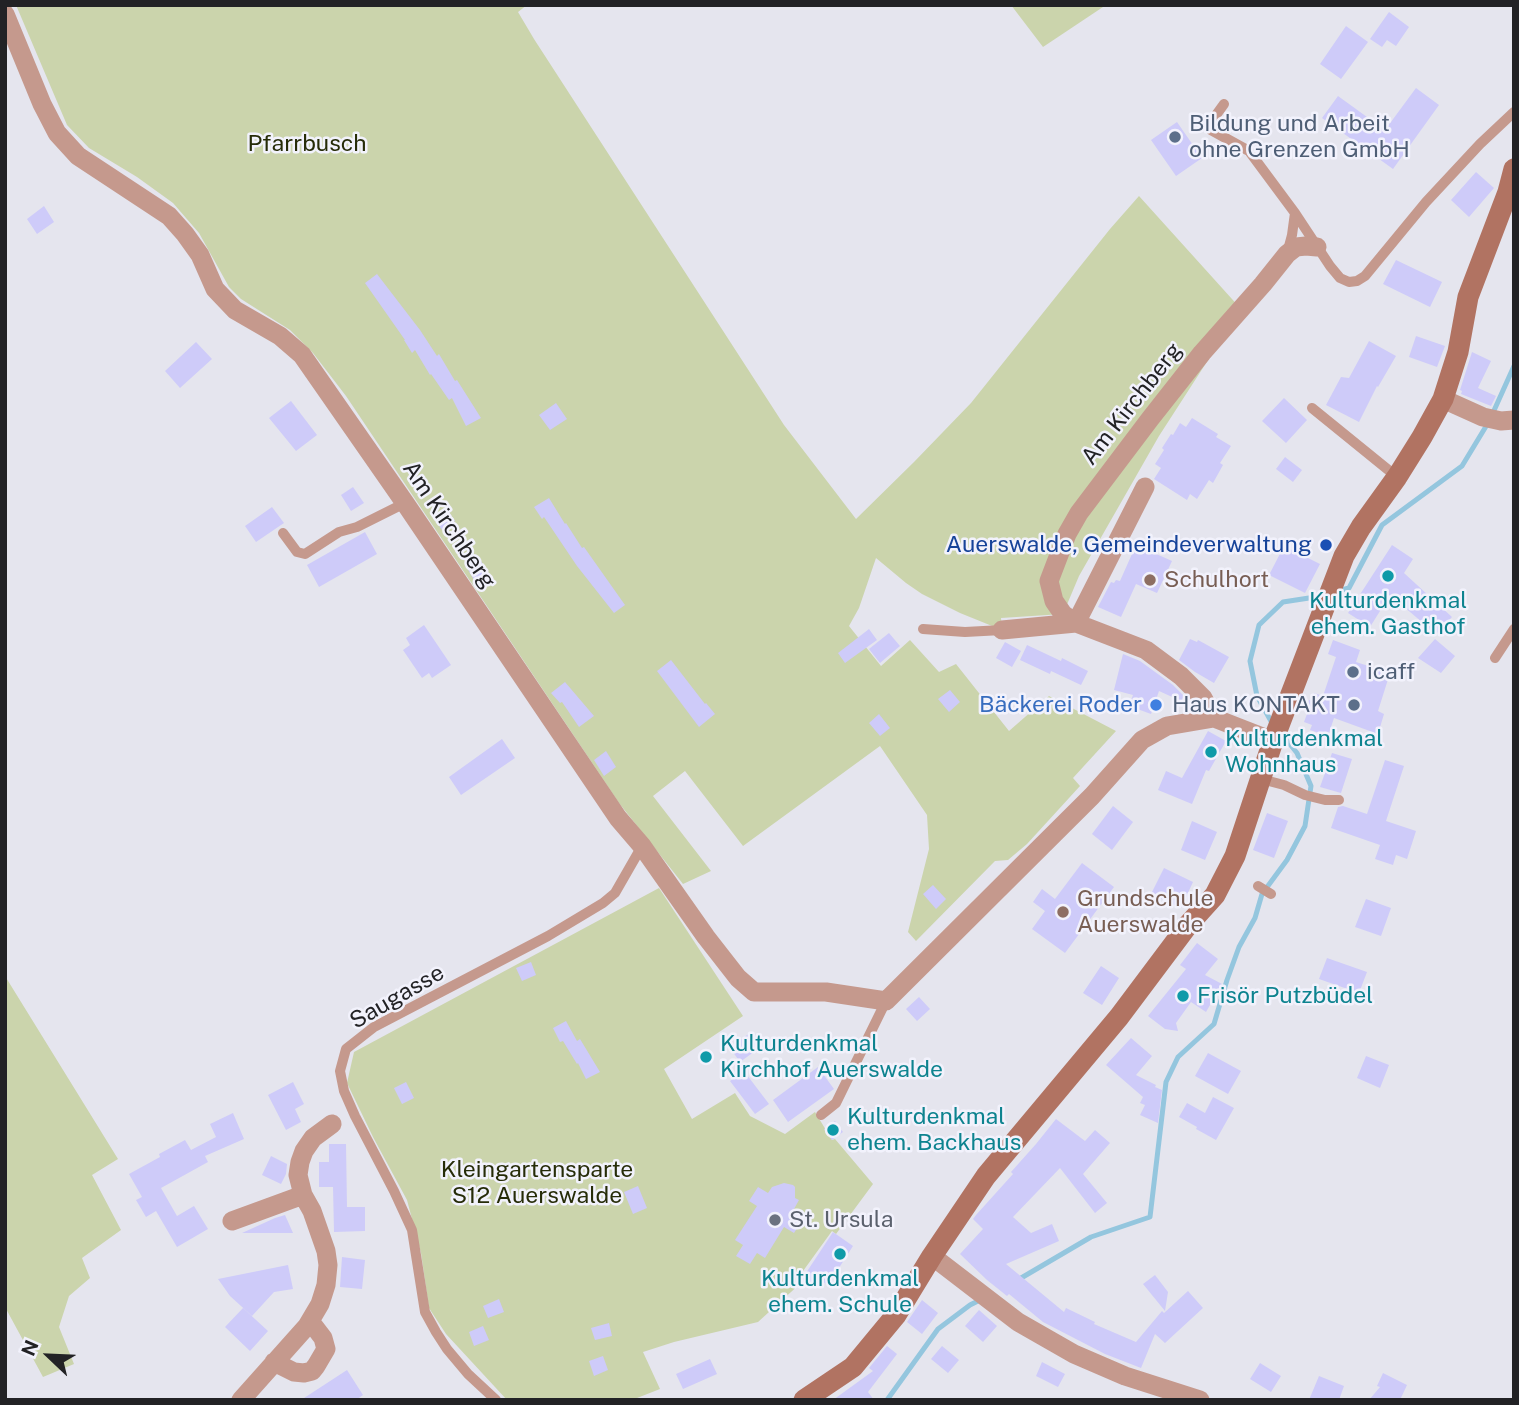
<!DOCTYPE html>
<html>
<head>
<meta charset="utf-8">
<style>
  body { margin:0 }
  #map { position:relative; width:1519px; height:1405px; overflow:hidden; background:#e5e5ee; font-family:"Public Sans",sans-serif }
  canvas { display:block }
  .frame { position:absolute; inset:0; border:7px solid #222225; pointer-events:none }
  .north { position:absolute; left:14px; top:1321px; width:70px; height:70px; -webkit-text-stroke:5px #f2f2fc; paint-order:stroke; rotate:293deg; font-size:19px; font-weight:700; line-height:28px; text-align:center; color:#222225 }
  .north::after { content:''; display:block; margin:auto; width:24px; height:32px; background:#222225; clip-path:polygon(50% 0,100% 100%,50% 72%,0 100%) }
</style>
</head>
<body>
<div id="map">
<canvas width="1519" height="1405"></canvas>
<div class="frame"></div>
<div class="north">N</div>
</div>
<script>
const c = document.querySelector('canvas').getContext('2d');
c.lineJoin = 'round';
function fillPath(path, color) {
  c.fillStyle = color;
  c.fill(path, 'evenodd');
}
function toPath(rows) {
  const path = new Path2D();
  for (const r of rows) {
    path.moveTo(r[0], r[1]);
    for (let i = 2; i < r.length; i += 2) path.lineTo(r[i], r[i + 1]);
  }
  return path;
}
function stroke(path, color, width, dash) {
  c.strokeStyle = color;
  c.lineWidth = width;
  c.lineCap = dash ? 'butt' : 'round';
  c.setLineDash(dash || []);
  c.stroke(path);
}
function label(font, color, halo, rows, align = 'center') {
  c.font = font + ' "Public Sans",sans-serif';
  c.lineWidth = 5;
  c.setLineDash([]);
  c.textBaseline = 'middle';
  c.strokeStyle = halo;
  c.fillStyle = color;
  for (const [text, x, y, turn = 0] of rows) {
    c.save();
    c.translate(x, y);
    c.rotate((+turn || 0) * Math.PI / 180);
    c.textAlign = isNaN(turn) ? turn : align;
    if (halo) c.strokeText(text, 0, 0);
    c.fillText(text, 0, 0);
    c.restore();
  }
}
fillPath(toPath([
  [16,5,527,5,518,12,534,39,784,425,856,519,914,462,971,403,1110,229,1139,196,1241,309,1159,436,1079,576,1063,614,1001,618,1002,630,960,613,922,594,906,583,876,558,859,608,849,626,881,666,910,640,939,672,956,664,1009,731,1049,696,1116,731,1073,778,1080,786,1027,844,1008,860,995,861,916,941,908,932,929,849,927,815,880,746,743,846,685,771,653,796,711,871,683,884,619,803,346,396,313,353,290,330,241,299,229,287,199,233,173,203,137,177,89,148,67,125],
  [1011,5,1106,5,1043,47],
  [659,888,743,1016,664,1069,692,1119,735,1093,750,1116,785,1134,815,1112,832,1140,835,1139,873,1184,836,1234,832,1231,798,1278,802,1282,758,1322,674,1342,643,1352,660,1389,632,1400,507,1400,446,1334,429,1308,421,1253,407,1200,373,1137,347,1083,354,1052],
  [5,976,118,1159,92,1175,121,1230,82,1258,90,1278,69,1296,59,1327,74,1364,43,1377,5,1307]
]), '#cbd4ac');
stroke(toPath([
  [1492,415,1514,366],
  [1338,591,1349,588,1382,525,1462,466,1488,423],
  [1272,723,1257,696,1250,661,1259,625,1283,602,1322,596],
  [1016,1281,1091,1237,1150,1217,1166,1082,1178,1057,1214,1024,1227,980,1239,947,1255,918,1262,894,1287,860,1305,826,1311,786,1297,753,1281,733],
  [887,1400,938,1329,970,1305,980,1300]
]), '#94c6de', 5);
fillPath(toPath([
  [1389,12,1409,27,1396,46,1387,40,1382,47,1370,39],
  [1346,26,1368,42,1341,79,1320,64],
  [1416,88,1439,105,1393,169,1322,118,1338,96,1385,130],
  [1177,122,1202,158,1176,176,1151,140],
  [1476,172,1494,188,1469,217,1451,200],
  [44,206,54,222,37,234,27,219],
  [1396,260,1442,282,1430,307,1383,284],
  [377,274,420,330,437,356,439,354,455,381,457,380,481,418,466,426,452,398,449,400,431,374,430,375,415,350,412,353,404,340,405,340,365,283],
  [1416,336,1445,346,1437,367,1409,357],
  [1369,341,1396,356,1378,387,1377,386,1359,422,1326,405,1341,377,1349,378],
  [196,342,212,359,180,388,165,371],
  [1472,352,1491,361,1478,388,1496,396,1491,406,1461,394,1462,391,1460,390],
  [1284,398,1307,420,1286,443,1262,421],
  [291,401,317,435,296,451,269,418],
  [556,403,567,419,550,430,539,415],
  [1192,418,1218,434,1216,437,1231,446,1220,463,1223,465,1213,483,1209,480,1197,499,1190,494,1187,500,1154,479,1161,468,1155,464,1164,450,1162,448,1171,434,1173,435,1180,423,1186,427],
  [1285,457,1302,470,1293,482,1276,469],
  [353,487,364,503,351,511,341,495],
  [549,498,565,524,566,523,582,548,584,547,625,605,614,613,577,566,544,517,542,519,534,507],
  [272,507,284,523,256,542,245,526],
  [446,508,455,521,442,530,433,517],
  [365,532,377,554,319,587,307,565],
  [1136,545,1172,561,1157,593,1136,584,1121,617,1098,607,1111,582,1114,583,1116,580,1120,581],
  [1392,545,1413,559,1404,573,1452,617,1436,634,1390,595,1370,627,1348,613],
  [1284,546,1320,564,1305,593,1269,575],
  [479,558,488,572,474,580,466,566],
  [424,625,451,665,432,678,429,673,422,678,403,650,410,645,406,638],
  [869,629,877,640,845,663,838,653],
  [889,633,900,646,880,663,869,649],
  [1190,639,1197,642,1198,640,1229,657,1214,683,1195,672,1179,660],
  [1435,639,1455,656,1441,673,1418,658],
  [1333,640,1360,650,1356,662,1390,673,1378,711,1384,714,1378,734,1334,718,1328,736,1310,730,1312,725,1304,722,1307,714,1305,713,1309,700,1312,701,1314,693,1323,696,1336,657,1328,654],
  [1005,642,1021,651,1012,667,996,658],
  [1027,645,1061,661,1062,658,1088,671,1081,685,1051,671,1050,674,1020,660],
  [1123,654,1140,661,1173,685,1184,696,1181,701,1159,691,1151,714,1129,706,1133,695,1114,690],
  [671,660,705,704,706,703,715,714,699,727,657,671],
  [565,682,594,716,579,727,562,702,560,703,551,693],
  [950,690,960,702,949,712,938,699],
  [879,714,890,728,880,736,869,723],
  [1208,731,1226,741,1209,771,1206,770,1192,804,1158,790,1166,771,1182,778],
  [502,739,515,758,461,795,449,777],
  [606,751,616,767,604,776,594,760],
  [1332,753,1352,759,1341,793,1320,787],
  [1385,760,1404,766,1386,821,1416,831,1407,859,1396,855,1393,865,1375,859,1380,845,1331,828,1338,807,1343,806,1367,814],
  [1113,806,1133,822,1112,850,1092,834],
  [1267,813,1288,821,1274,858,1253,850],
  [1192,821,1217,832,1205,860,1181,850],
  [1082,863,1114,887,1065,953,1032,929,1045,911,1033,902,1042,889,1055,899],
  [1164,868,1193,882,1181,908,1151,894],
  [933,885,946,899,936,909,923,894],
  [1366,899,1391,908,1381,936,1355,927],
  [1197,943,1218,959,1205,975,1222,984,1206,1012,1191,1002,1176,1023,1178,1031,1165,1029,1148,1016,1186,969,1180,965],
  [1327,958,1367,972,1359,993,1319,979],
  [531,962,536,975,522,981,516,968],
  [1101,966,1119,978,1102,1005,1083,993],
  [919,997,930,1009,917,1021,906,1009],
  [566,1021,577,1041,580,1039,600,1072,586,1079,578,1063,577,1064,563,1041,560,1042,553,1028],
  [751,1032,762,1046,740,1062,730,1048],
  [1131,1038,1152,1056,1136,1075,1156,1085,1155,1087,1162,1090,1158,1123,1140,1115,1145,1105,1140,1103,1143,1097,1106,1065],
  [1208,1053,1241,1071,1228,1094,1195,1076],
  [1366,1056,1389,1065,1380,1088,1357,1078],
  [818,1067,834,1089,788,1122,773,1100],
  [744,1071,769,1104,755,1114,730,1081],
  [293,1082,304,1104,295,1109,301,1122,286,1130,268,1095],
  [406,1082,414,1098,402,1104,394,1088],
  [1213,1097,1234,1108,1216,1140,1196,1129,1197,1127,1179,1117,1187,1103,1205,1113],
  [233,1113,244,1139,205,1156,208,1162,161,1188,177,1216,194,1206,208,1229,177,1247,156,1211,146,1217,136,1200,142,1197,129,1174,160,1157,159,1154,185,1140,191,1150,216,1137,210,1124],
  [1056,1119,1085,1141,1095,1130,1110,1143,1083,1174,1107,1203,1095,1213,1060,1168,1013,1217,1031,1233,1052,1224,1059,1241,1006,1264,1064,1312,1066,1308,1095,1322,1094,1324,1136,1342,1162,1311,1164,1313,1188,1291,1203,1308,1165,1343,1155,1334,1141,1368,1105,1354,1043,1322,1009,1294,1007,1296,987,1280,960,1254,983,1229,973,1219,976,1215,1013,1174,1011,1172,1036,1144],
  [835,1121,843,1132,832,1140,824,1129],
  [329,1144,346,1144,347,1207,365,1207,365,1231,334,1232,333,1187,319,1187,319,1162,329,1162],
  [271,1156,287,1164,286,1174,281,1184,262,1175],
  [784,1183,793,1185,795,1187,795,1198,799,1200,794,1209,805,1216,794,1233,784,1227,765,1258,757,1253,750,1264,736,1256,743,1245,735,1240,757,1206,749,1201,758,1187,768,1193,772,1187],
  [638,1186,647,1208,633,1214,624,1192],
  [285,1215,293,1233,242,1233,275,1218],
  [833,1232,853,1246,828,1285,820,1280,815,1288,802,1279],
  [342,1257,365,1260,362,1289,340,1287],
  [288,1265,293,1289,274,1292,252,1316,230,1296,218,1279],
  [1155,1275,1168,1292,1165,1311,1143,1284],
  [499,1299,504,1312,488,1318,483,1306],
  [922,1300,938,1313,922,1334,907,1322],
  [243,1308,268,1331,250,1351,225,1327],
  [979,1310,997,1326,983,1342,965,1326],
  [609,1323,612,1336,595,1340,591,1328],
  [483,1326,489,1340,474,1346,469,1332],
  [887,1346,897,1354,868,1392,874,1400,833,1400,873,1371,869,1368],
  [942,1346,959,1360,948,1373,931,1359],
  [603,1356,608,1370,594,1376,589,1361],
  [710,1359,717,1374,683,1389,676,1374],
  [1042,1362,1065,1374,1058,1387,1036,1376],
  [1260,1363,1281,1376,1271,1392,1250,1379],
  [347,1370,363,1395,356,1400,301,1400],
  [1383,1373,1407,1385,1400,1400,1369,1400,1380,1387,1377,1386],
  [1319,1376,1344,1386,1339,1400,1309,1400]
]), '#cecbf9');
stroke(toPath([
  [1224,104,1211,122,1211,130,1249,151,1295,213,1330,266,1340,278,1349,282,1357,281,1365,276,1426,202,1480,144,1514,112],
  [1288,250,1292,235,1295,213],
  [1312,408,1397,477],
  [283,533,297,552,305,554,339,532,357,527,405,503],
  [923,629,965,632,1002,630],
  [1495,658,1514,629],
  [1261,779,1284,785,1305,795,1325,800,1339,800],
  [1258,886,1271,894],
  [821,1115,836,1103,886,1001],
  [496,1400,468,1374,447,1349,436,1332,425,1312,412,1230,394,1191,355,1116,344,1091,340,1071,346,1049,374,1027,548,936,603,903,615,893,642,846]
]), '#c5998d', 10);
stroke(toPath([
  [5,14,42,104,57,133,78,156,169,216,185,234,200,255,215,289,235,310,280,336,302,355,405,503,618,818,642,846,706,937,738,978,754,992,826,992,886,1001,1092,796,1142,740,1167,726,1214,718,1273,741],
  [1443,399,1483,417,1501,421,1514,420],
  [1145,487,1076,623,1146,650,1181,676,1203,698,1214,718],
  [1076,623,1063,614,1054,601,1049,581,1067,534,1079,513,1150,419,1202,353,1263,284,1287,254,1296,247,1306,246,1317,247],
  [1002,630,1076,623],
  [232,1221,303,1195],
  [932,1256,1018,1322,1074,1354,1125,1376,1200,1400],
  [274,1362,294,1372,304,1373,312,1371,316,1366,326,1349,323,1338,310,1321],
  [241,1400,307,1326,320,1304,326,1285,328,1265,326,1251,312,1211,303,1195,298,1175,300,1162,304,1151,313,1138,332,1124]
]), '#c5998d', 19);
stroke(toPath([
  [804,1400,853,1367,896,1315,932,1256,986,1176,1119,1017,1188,925,1215,895,1235,856,1273,741,1344,556,1361,527,1397,477,1422,437,1443,399,1458,352,1468,297,1508,192,1514,169]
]), '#b17362', 21);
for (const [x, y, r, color] of [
  [1175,137,7,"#5c6f8a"],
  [1326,545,7,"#1a4fb4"],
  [1388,576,7,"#0f9aa8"],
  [1150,580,7,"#8d6e63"],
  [1353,672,7,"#5c6f8a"],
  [1156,705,7,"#3f7fe0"],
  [1354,705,7,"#5c6f8a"],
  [1211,752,7,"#0f9aa8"],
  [1063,912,7,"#8d6e63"],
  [1183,996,7,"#0f9aa8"],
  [706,1057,7,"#0f9aa8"],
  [833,1130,7,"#0f9aa8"],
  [775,1220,7,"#6b7280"],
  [840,1254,7,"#0f9aa8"]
]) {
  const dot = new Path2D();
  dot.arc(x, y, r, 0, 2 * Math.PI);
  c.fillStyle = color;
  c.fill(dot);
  stroke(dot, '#f2f2fc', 2.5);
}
label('23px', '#4e5e75', '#f2f2fc', [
  ["Bildung und Arbeit",1189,124],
  ["ohne Grenzen GmbH",1189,150],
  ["icaff",1367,672],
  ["Haus KONTAKT",1340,705,"right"]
], 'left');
label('23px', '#262c08', '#f2f2fc', [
  ["Pfarrbusch",307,144],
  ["Kleingartensparte",537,1170],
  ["S12 Auerswalde",537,1196]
]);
label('23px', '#222225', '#f2f2fc', [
  ["Am Kirchberg",1132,404,-52],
  ["Am Kirchberg",449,525,56],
  ["Saugasse",397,997,-30]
]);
label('23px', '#164399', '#f2f2fc', [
  ["Auerswalde, Gemeindeverwaltung",1312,545]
], 'right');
label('23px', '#785e54', '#f2f2fc', [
  ["Schulhort",1164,580],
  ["Grundschule",1077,899],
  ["Auerswalde",1077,925]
], 'left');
label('23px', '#0d838f', '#f2f2fc', [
  ["Kulturdenkmal",1388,601,"center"],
  ["ehem. Gasthof",1388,627,"center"],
  ["Kulturdenkmal",1225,739],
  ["Wohnhaus",1225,765],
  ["Frisör Putzbüdel",1197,996],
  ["Kulturdenkmal",720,1044],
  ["Kirchhof Auerswalde",720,1070],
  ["Kulturdenkmal",847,1117],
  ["ehem. Backhaus",847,1143],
  ["Kulturdenkmal",840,1279,"center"],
  ["ehem. Schule",840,1305,"center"]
], 'left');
label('23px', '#366cbe', '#f2f2fc', [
  ["Bäckerei Roder",1142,705]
], 'right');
label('23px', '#5b616d', '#f2f2fc', [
  ["St. Ursula",789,1220]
], 'left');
</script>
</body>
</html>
